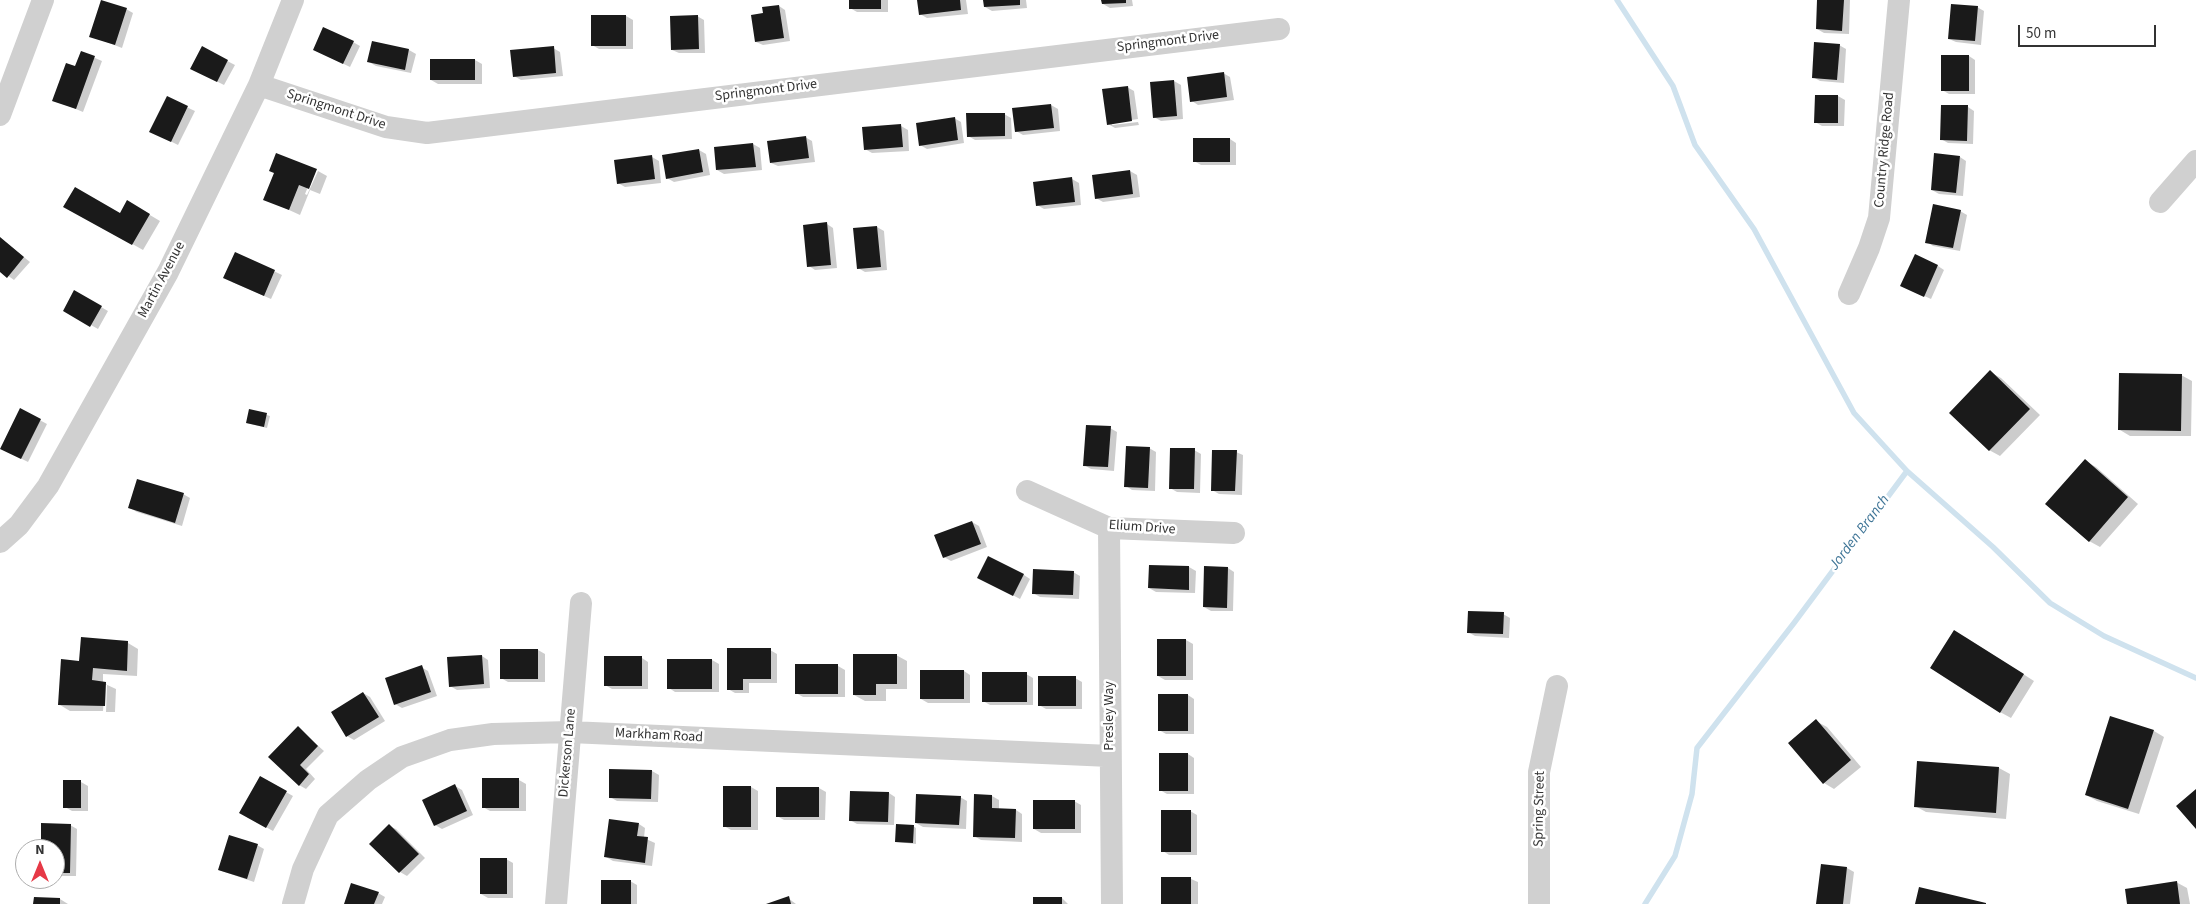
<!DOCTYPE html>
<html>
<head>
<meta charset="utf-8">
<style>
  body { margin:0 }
  #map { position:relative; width:2196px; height:904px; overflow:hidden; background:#fff; font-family:"Source Sans 3",sans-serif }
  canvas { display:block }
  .north { position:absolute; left:15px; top:839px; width:50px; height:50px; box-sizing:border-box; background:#fff; border:1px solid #adadad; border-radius:50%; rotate:0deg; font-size:14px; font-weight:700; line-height:20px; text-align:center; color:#333 }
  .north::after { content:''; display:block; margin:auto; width:18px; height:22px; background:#e63946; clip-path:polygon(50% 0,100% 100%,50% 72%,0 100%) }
  .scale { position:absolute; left:2018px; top:25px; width:138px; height:22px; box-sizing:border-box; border:2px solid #333; border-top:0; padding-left:6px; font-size:15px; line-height:18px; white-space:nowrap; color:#333; -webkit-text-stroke:4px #fff; paint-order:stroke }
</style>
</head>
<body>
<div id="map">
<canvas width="2196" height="904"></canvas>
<div class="north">N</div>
<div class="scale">50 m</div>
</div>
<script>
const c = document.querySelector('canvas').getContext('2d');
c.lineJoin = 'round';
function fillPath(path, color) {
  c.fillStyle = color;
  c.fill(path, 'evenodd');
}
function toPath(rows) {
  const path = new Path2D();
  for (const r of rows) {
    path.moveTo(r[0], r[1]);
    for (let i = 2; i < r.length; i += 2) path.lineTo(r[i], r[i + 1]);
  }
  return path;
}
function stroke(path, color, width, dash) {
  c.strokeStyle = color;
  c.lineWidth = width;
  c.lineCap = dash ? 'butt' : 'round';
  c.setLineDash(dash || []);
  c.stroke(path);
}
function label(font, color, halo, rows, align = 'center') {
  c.font = font + ' "Source Sans 3",sans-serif';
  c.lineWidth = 5;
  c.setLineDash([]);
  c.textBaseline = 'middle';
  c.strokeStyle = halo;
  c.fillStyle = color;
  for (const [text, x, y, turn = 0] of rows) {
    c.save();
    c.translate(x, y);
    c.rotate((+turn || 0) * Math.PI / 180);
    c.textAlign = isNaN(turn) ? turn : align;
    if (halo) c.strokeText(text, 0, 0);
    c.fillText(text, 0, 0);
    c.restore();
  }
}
fillPath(toPath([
  [850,0,888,0,888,12,857,12,850,8],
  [918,0,966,0,968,14,927,18,920,14],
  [984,0,1026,0,1027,8,992,11,985,7],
  [1103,0,1132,0,1133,6,1110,8,1103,4],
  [1818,0,1850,0,1849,34,1824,33,1817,29],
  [779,6,785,10,790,41,763,45,756,42,765,14],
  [1977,7,1984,11,1981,45,1956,42,1949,39],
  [126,9,133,13,122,48,91,36],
  [626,16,633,20,633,49,599,49,592,45],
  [697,16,704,20,705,53,679,53,672,50],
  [353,42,360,46,350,67,321,53],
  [373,42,409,50,416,54,411,73,376,66,369,62],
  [1839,45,1846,49,1844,83,1820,81,1813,77],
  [202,48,235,65,224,85,198,72],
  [553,48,560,52,563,76,521,80,514,76],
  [81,52,102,61,83,112,54,100,76,68],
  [1969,56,1975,60,1975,94,1949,94,1942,90],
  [431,60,475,60,482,64,482,84,438,84,431,80],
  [1223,73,1230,77,1234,100,1198,105,1192,101],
  [1174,81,1181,85,1183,119,1161,121,1154,117],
  [1127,87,1134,91,1138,119,1112,123,1112,125,1138,122,1139,125,1115,128,1108,124],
  [1838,96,1845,100,1844,126,1822,126,1815,122],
  [167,98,195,111,178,145,158,135],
  [1051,105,1058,109,1060,131,1023,135,1016,131],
  [1968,107,1974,111,1973,144,1948,143,1941,139],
  [1004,114,1011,118,1012,139,975,140,968,136],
  [954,118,961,122,964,143,927,149,920,145],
  [901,126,908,130,909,151,872,153,865,149],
  [805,137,812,141,815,162,778,166,771,163],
  [1230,139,1236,143,1236,165,1201,165,1194,161],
  [753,144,760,148,762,170,724,174,717,170],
  [699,150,706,154,710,175,674,182,667,178],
  [652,157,659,161,661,183,625,187,618,183],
  [1960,157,1966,161,1963,196,1939,194,1932,190],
  [315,170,305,194,307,195,318,171,327,176,320,194,310,190,300,215,265,199],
  [1130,171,1137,175,1140,197,1103,202,1096,198],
  [1072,179,1079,183,1081,205,1044,209,1037,205],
  [128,202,160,221,143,250,65,206,120,215],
  [1960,211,1967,215,1960,251,1933,246,1927,242],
  [827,224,833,228,837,268,815,270,809,266],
  [877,227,884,231,887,270,865,272,858,268],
  [0,238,30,262,14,280,0,270],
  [236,253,282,275,271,299,232,282],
  [1938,266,1944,270,1931,299,1909,289],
  [75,292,108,311,98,329,64,310],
  [1990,372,2001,378,2040,415,2000,456,1989,450],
  [2181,375,2192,381,2191,436,2130,436,2120,430],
  [21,410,47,424,28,462,8,452],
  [250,410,270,416,267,428,247,423],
  [1110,428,1117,432,1114,471,1091,469,1084,465],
  [1149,448,1156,452,1155,491,1132,490,1126,486],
  [1194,450,1201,454,1200,493,1177,492,1170,488],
  [1236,452,1243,455,1242,495,1219,494,1212,490],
  [2085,461,2096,467,2138,504,2100,547,2089,541],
  [183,494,190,498,182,526,137,512,130,508],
  [972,522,979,526,987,547,951,561,944,557],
  [1189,567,1196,571,1195,593,1156,592,1149,588],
  [1228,568,1234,572,1233,611,1211,611,1204,607],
  [1073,572,1080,576,1079,599,1040,597,1033,593],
  [1024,575,1030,579,1020,599,986,581],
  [1503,614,1510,618,1509,638,1475,636,1468,632],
  [1965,637,2034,681,2011,718,2000,712],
  [1158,640,1186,640,1193,644,1193,680,1165,680,1158,676],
  [128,643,138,649,137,676,103,674,103,683,116,689,115,712,106,712,107,685,105,685,103,711,70,711,60,705,81,662],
  [538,650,545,654,545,682,508,682,501,678],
  [770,650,777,654,777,683,749,683,749,693,735,693,728,689],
  [896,655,907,661,907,689,886,689,886,701,865,701,854,695],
  [482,656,488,660,490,688,457,690,450,686],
  [642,658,648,662,648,689,612,689,605,685],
  [712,660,719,664,719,692,675,692,669,688],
  [796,666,838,666,845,670,845,697,803,697,796,693],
  [421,667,428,671,437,696,402,708,395,704],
  [964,671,970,675,970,703,928,703,921,699],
  [1026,674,1033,678,1033,705,990,705,983,701],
  [1075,678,1082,682,1082,709,1046,709,1039,705],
  [363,693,370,697,385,721,354,740,347,736],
  [1188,695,1194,699,1194,734,1166,734,1159,730],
  [1816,721,1827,727,1861,767,1834,789,1824,783],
  [298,728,324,751,306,769,315,779,306,789,299,785],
  [2154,731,2164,737,2139,814,2097,801,2086,795],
  [1188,754,1194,758,1194,794,1167,794,1160,790],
  [1918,762,1999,768,2010,774,2006,819,1926,812,1915,806],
  [652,771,659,775,658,802,617,801,610,797],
  [261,778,293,796,273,831,241,813],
  [483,780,519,780,526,784,526,811,490,811,483,807],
  [81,782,88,786,88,811,72,811,65,807],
  [455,786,462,790,473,815,442,829,435,825],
  [751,787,758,791,758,830,731,830,724,826],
  [819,788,826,792,825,820,784,820,777,816],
  [889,793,895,797,894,825,857,824,850,820],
  [992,796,999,800,999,809,1016,810,1022,814,1022,842,981,840,974,836],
  [960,797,967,801,966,829,923,827,916,823],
  [1074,801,1081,805,1081,833,1041,833,1034,829],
  [1190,811,1197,815,1197,855,1169,855,1163,851],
  [639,824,645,828,644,838,655,843,652,866,613,861,606,857],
  [70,825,77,829,76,876,55,876,55,849,42,849],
  [389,826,396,829,425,858,407,876,400,872,371,844],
  [913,826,916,828,916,844,896,842],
  [257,845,264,849,254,882,219,870],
  [506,859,513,863,513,898,488,898,481,894],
  [1822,866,1847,868,1854,872,1850,904,1817,904],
  [1191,879,1198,882,1198,904,1163,904],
  [630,881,637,885,637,904,602,904],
  [2176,882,2187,888,2190,904,2129,904],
  [378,893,385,897,382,904,345,904],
  [788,898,796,904,769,904],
  [1062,898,1068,904,1035,904],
  [60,899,68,904,35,904]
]), '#0003');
stroke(toPath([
  [1617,0,1673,86,1695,145,1754,229,1854,413,1907,471,1993,547,2050,603,2104,636,2196,678],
  [1645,904,1675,856,1692,794,1697,748,1794,623,1907,471]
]), '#cfe2ee', 5.5);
fillPath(toPath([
  [101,0,127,8,115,45,89,37],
  [849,0,881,0,881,9,849,9],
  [917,0,960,0,961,10,919,15],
  [983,0,1020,0,1020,5,984,7],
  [1101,0,1126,0,1126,3,1102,4],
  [1817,0,1844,0,1842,31,1816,29],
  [1951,4,1978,6,1975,41,1948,39],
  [779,5,784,38,755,42,751,15,763,13,762,7],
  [591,15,626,15,626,46,591,46],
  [698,15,699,49,671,50,670,16],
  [323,27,354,41,343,64,313,50],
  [372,41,409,49,405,70,367,62],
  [1814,42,1840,44,1837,80,1812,78],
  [202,46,228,60,217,82,190,69],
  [554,46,556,73,513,77,510,50],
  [81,51,95,56,76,109,52,101,66,63,75,66],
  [1941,55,1969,55,1969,91,1941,91],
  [430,59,475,59,475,80,430,80],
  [1224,72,1227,97,1190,102,1187,77],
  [1174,80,1177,116,1153,118,1150,82],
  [1128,86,1132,121,1107,125,1102,89],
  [1815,95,1838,95,1838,123,1814,123],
  [167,96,188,106,171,142,149,132],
  [1051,104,1054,128,1015,132,1012,108],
  [1941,105,1968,105,1967,141,1940,140],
  [966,113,1005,113,1005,136,967,137],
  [955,117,958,140,919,146,916,123],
  [901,124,903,147,864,150,862,127],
  [806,136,809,158,770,163,767,141],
  [1193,138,1230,138,1230,162,1193,162],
  [753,143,756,167,716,170,714,147],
  [699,149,703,172,666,179,662,155],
  [276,153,317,169,309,189,299,185,289,210,263,200,274,173,269,171],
  [1934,153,1960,156,1956,193,1931,190],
  [652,155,655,179,617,184,614,160],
  [1130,170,1133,194,1095,199,1092,175],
  [1072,177,1075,202,1036,206,1033,182],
  [75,187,120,213,127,200,150,214,132,245,63,207],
  [1933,204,1961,210,1953,248,1925,243],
  [827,222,831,265,807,267,803,225],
  [877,226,881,267,857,269,853,228],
  [0,237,24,257,7,278,0,272],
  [235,252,275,270,264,296,223,278],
  [1915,254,1938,265,1924,297,1900,286],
  [74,290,102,306,90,327,63,311],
  [1990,370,2030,409,1989,451,1949,413],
  [2119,373,2182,374,2181,431,2118,430],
  [20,408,41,419,21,459,0,449],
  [249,409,267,413,264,427,246,423],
  [1086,425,1111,426,1108,467,1083,466],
  [1126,446,1150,447,1148,488,1124,487],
  [1170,448,1195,448,1194,489,1169,489],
  [1212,450,1237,450,1235,491,1211,491],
  [2085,459,2128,497,2089,542,2045,504],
  [137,479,184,493,175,523,128,508],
  [972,521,981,544,943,558,934,535],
  [988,556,1024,574,1013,596,977,578],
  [1149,565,1189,566,1189,590,1148,588],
  [1204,566,1228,567,1227,608,1203,607],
  [1033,569,1074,571,1073,595,1032,594],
  [1468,611,1504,612,1503,634,1467,633],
  [1954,630,2024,674,2000,713,1930,668],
  [81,637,128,641,127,671,93,668,92,680,106,682,105,706,58,705,61,659,79,661],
  [1157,639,1186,639,1186,676,1157,676],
  [727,648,771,648,771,679,743,679,743,690,727,690],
  [500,649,538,649,538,679,500,679],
  [853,654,897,654,897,684,876,684,876,695,853,695],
  [482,655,484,684,449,687,447,657],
  [604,656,642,656,642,686,604,686],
  [667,659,712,659,712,689,667,689],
  [795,664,838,664,838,694,795,694],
  [422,665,431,692,394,705,385,678],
  [920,670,964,670,964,699,920,699],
  [982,672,1027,672,1027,702,982,702],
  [1038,676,1076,676,1076,706,1038,706],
  [363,692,379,717,346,737,331,712],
  [1158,694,1188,694,1188,731,1158,731],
  [2110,716,2154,730,2128,809,2085,795],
  [1816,719,1851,760,1823,784,1788,743],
  [298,726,318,746,300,765,309,774,299,786,268,757],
  [1159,753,1188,753,1188,791,1159,791],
  [1917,761,1999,767,1996,813,1914,807],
  [609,769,652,770,651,799,609,798],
  [260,776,287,791,266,828,239,813],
  [482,778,519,778,519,808,482,808],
  [63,780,81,780,81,808,63,808],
  [455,784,467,811,434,826,422,800],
  [723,786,751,786,751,827,723,827],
  [776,787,819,787,819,817,776,817],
  [2196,789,2196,829,2176,806],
  [850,791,889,792,888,822,849,821],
  [916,794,961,796,959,825,915,823],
  [974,794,992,795,992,808,1016,809,1015,838,973,837],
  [1033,800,1075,800,1075,829,1033,829],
  [1161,810,1191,810,1191,852,1161,852],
  [609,819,639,823,637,836,648,837,645,863,604,857],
  [41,823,71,824,70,873,55,873,55,849,41,849],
  [389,824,419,854,399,873,369,844],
  [896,824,914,825,913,843,895,842],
  [229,835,258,844,247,879,218,870],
  [480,858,507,858,507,894,480,894],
  [1821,864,1847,867,1843,904,1816,904],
  [1161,877,1191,877,1191,904,1161,904],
  [601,880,631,880,631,904,601,904],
  [2177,881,2180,904,2127,904,2125,889],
  [351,883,379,892,374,904,344,904],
  [1919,887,1986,903,1986,904,1915,904],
  [789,896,791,904,766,904],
  [34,897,60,898,60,904,33,904],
  [1033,897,1062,897,1062,904,1033,904]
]), '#1a1a1a');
stroke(toPath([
  [259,85,386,127,427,133,1279,29],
  [0,115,43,0],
  [2160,202,2196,161],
  [1849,294,1869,248,1879,218,1899,0],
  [1027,491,1109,528,1234,533],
  [1109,528,1112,904],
  [0,542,19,525,48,486,168,272,259,85,293,0],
  [293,904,303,869,328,815,368,780,402,757,450,740,493,734,570,732,1110,756],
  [556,904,581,603],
  [1539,904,1539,772,1557,686]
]), '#d0d0d0', 22);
label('14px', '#333', '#fff', [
  ["Springmont Drive",1168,42,-7],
  ["Springmont Drive",766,91,-7],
  ["Springmont Drive",336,110,18],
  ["Country Ridge Road",1885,150,-85],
  ["Martin Avenue",162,280,-62],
  ["Elium Drive",1142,528,4],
  ["Presley Way",1110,716,-90],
  ["Markham Road",659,736,3],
  ["Dickerson Lane",568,753,-85],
  ["Spring Street",1540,809,-89]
]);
label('italic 15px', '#3f7597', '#fff', [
  ["Jorden Branch",1860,533,-53]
]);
</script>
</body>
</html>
